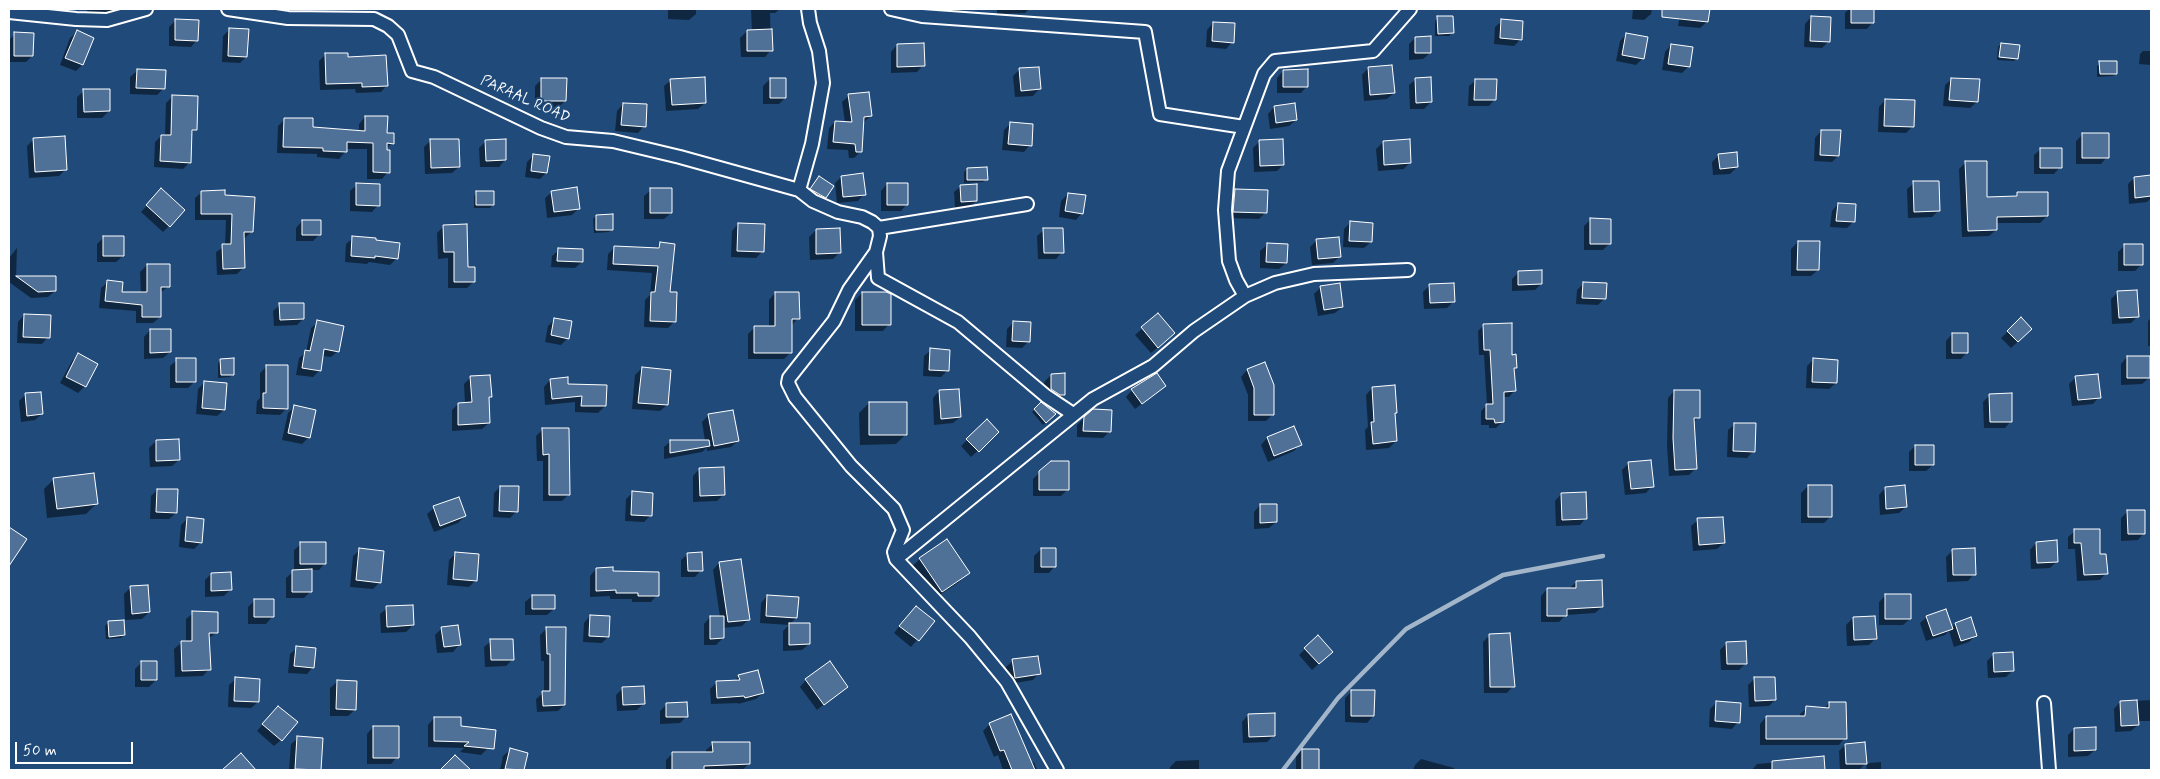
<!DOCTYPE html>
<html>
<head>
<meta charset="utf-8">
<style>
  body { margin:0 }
  #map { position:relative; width:2160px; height:779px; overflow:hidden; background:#1f4a7a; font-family:Mynerve,sans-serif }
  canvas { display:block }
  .frame { position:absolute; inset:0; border:10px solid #fff; pointer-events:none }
  .scale { position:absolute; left:15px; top:742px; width:118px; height:22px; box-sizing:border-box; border:2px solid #fff; border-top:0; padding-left:6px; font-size:15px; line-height:18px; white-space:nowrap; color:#fff; -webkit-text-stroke:4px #1f4a7a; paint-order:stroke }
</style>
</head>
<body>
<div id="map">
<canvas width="2160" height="779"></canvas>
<div class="frame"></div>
<div class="scale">50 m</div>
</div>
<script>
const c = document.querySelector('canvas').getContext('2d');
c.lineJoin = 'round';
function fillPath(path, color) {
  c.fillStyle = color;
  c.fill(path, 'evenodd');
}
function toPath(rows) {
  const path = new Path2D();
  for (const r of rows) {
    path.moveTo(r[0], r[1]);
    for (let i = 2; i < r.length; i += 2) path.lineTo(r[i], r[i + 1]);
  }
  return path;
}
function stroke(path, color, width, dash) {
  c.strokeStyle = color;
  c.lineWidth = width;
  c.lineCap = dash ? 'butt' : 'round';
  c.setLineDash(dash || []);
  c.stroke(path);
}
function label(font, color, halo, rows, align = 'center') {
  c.font = font + ' Mynerve,sans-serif';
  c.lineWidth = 4;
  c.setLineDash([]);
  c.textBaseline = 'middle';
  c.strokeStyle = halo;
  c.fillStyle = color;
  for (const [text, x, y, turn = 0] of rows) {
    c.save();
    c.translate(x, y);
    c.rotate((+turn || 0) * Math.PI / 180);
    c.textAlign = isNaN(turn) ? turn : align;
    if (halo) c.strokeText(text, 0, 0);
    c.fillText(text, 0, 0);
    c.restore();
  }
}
fillPath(toPath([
  [87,9,115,9,108,15,88,18],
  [668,9,696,9,696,14,689,20,668,19],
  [751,9,780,9,775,13,770,13,771,50,765,57,741,57,740,38,747,31,752,31],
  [917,9,956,9,951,14,917,14],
  [997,9,1029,9,1025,13,997,14],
  [1633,9,1652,9,1651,14,1644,20,1632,19],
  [1681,9,1708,9,1707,22,1700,28,1678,26],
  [1849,9,1873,9,1873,22,1867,29,1845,29,1845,13],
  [1811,17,1829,41,1822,48,1804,47,1805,24],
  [1438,18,1452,33,1449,36,1435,36,1435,21],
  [176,20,197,40,191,47,169,46,169,27],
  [1502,21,1521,39,1514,46,1494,44,1495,27],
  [1213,23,1232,42,1226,49,1206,47,1207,30],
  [230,29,246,57,240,63,222,62,223,36],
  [77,32,82,65,76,71,60,65,70,38],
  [15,34,32,56,26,62,9,62,9,40],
  [1626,35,1643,58,1636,65,1616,61,1620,41],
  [1415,38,1430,53,1423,59,1409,60,1409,44],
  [2001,44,2017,58,2014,61,1997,60,1998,47],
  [897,45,923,65,917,72,891,73,891,52],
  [1671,45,1689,66,1682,73,1662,70,1665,52],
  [2143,51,2151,51,2151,65,2139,64,2140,54],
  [326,54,387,85,381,92,356,93,355,89,320,90,319,61],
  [2100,63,2116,73,2113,76,2097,77,2097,66],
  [1368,68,1394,93,1387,99,1364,101,1362,75],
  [1020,69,1039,89,1033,96,1015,97,1013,76],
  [137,71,164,88,157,95,130,94,130,77],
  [1283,71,1307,86,1301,93,1277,93,1277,78],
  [542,79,565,101,559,107,535,107,535,86],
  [770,79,785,98,779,104,763,104,763,86],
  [1416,79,1431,102,1424,109,1410,109,1409,85],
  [1952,79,1977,102,1970,108,1943,106,1945,85],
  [671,80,705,103,698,109,666,111,664,86],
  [1476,80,1495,99,1489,106,1468,106,1469,86],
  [84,91,109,111,102,118,77,118,77,97],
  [849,96,871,116,863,123,861,151,854,158,849,158,848,150,827,149,829,128,835,122,845,122,842,102],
  [172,97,195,129,191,134,190,162,183,169,154,167,155,142,161,136,165,136,166,103],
  [1885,100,1913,126,1906,133,1878,132,1879,107],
  [623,104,644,126,638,133,615,131,617,111],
  [1274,107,1296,120,1289,126,1270,129,1268,114],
  [365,117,386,134,392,143,384,151,388,172,382,179,367,179,367,149,346,149,345,152,339,159,317,157,317,154,277,153,278,126,285,119,311,128,359,132,359,124],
  [1011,123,1030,145,1024,152,1002,150,1004,130],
  [1821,131,1838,156,1832,162,1814,161,1815,138],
  [2083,134,2107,157,2101,164,2076,164,2076,141],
  [34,139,66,169,59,176,29,178,27,146],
  [431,140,459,167,452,173,425,174,424,147],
  [486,141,505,160,499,167,480,167,479,148],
  [1260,141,1283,165,1277,171,1254,172,1253,148],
  [1383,142,1410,162,1404,169,1378,171,1376,149],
  [2041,149,2060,167,2054,174,2034,174,2034,155],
  [534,155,546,173,540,179,525,177,527,162],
  [1719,155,1737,167,1730,174,1713,175,1712,162],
  [1966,162,1985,198,2014,197,2018,194,2047,216,2040,223,1996,223,1996,230,1989,236,1962,237,1959,169],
  [967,169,986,179,983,182,964,183,964,172],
  [2151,176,2151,198,2147,202,2129,204,2128,184,2134,178],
  [841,177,864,194,858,201,837,203,835,183],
  [819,178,825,197,819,204,805,196],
  [1914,183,1938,211,1932,217,1908,218,1907,189],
  [887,184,907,204,901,211,881,211,881,191],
  [357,185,378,205,372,212,350,211,350,191],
  [961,186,976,201,970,207,955,208,954,192],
  [651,190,671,213,664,219,644,219,644,196],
  [1235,190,1266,212,1259,219,1227,218,1229,197],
  [202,192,224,196,252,231,245,238,243,238,244,267,237,274,217,275,216,252,225,246,226,220,195,220,195,198],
  [552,192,579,208,572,215,547,218,545,198],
  [477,193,493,205,490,208,474,208,474,196],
  [1068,194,1082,213,1076,220,1059,217,1061,201],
  [155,197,169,226,163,232,141,212],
  [1838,204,1853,222,1847,228,1830,227,1832,211],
  [596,216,612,229,609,232,594,233,593,219],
  [1590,220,1610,243,1603,250,1584,250,1584,226],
  [302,221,320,234,313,241,296,241,296,228],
  [1351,222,1371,242,1364,248,1343,247,1344,229],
  [738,224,762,252,756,258,731,257,732,231],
  [444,226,474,281,467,288,448,288,448,258,438,259,437,233],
  [816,230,839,253,833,259,810,260,809,237],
  [1044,230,1062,252,1056,259,1038,259,1037,236],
  [104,237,123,256,116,262,97,262,97,244],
  [353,238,375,241,396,259,390,265,369,262,367,264,345,262,346,244],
  [1317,240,1340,256,1333,263,1312,265,1310,247],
  [1798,242,1818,270,1811,276,1791,276,1791,249],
  [660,244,675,321,668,328,644,327,645,300,650,295,652,273,607,270,608,254,615,247,655,249],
  [1267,245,1286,263,1279,269,1260,268,1260,251],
  [2124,246,2142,264,2135,271,2118,271,2118,252],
  [17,248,16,278,55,277,55,291,48,297,31,298,9,282,9,258],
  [559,250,582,262,575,268,551,267,552,256],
  [147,265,169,286,160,293,160,317,153,323,136,323,136,311,99,308,101,288,108,282,120,294,141,294,140,272],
  [1518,273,1541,284,1535,290,1512,291,1512,279],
  [1583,284,1605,298,1598,305,1576,304,1577,290],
  [1430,285,1454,301,1447,308,1424,309,1423,292],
  [1321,287,1342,307,1335,313,1318,316,1314,294],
  [2118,292,2138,316,2131,323,2112,324,2111,299],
  [775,293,798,318,792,325,791,352,784,359,748,359,748,334,755,327,769,327,769,300],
  [862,293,889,324,883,331,855,331,855,300],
  [280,305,303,319,297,325,274,326,273,311],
  [24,315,48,337,42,344,17,343,18,322],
  [1158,315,1167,340,1151,353,1135,335],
  [2151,318,2151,346,2148,346,2148,321],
  [555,319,568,338,561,345,545,342,548,326],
  [2021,319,2031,329,2011,348,2001,338],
  [318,322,338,351,331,357,322,356,320,370,313,377,296,375,299,358,306,352,311,328],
  [1014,322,1029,341,1022,348,1006,347,1007,329],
  [1484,325,1511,356,1516,368,1513,371,1515,390,1509,397,1502,397,1502,422,1496,428,1489,428,1489,425,1481,425,1481,411,1487,405,1484,355,1479,355,1478,331],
  [150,330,170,352,163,358,144,359,144,337],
  [1952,334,1967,352,1961,359,1946,359,1946,341],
  [931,350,947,371,941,377,923,376,924,356],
  [78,355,85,386,78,393,60,383,72,361],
  [2127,357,2149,378,2142,384,2121,385,2121,364],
  [177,360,194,382,188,388,170,388,170,366],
  [221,360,233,374,230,377,218,378,218,363],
  [1813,360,1836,383,1829,389,1806,388,1807,366],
  [1264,363,1273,414,1266,421,1248,421,1248,395,1241,377,1247,370],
  [267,366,287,408,280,415,256,414,257,401,260,398,260,373],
  [642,368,667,405,660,411,632,409,635,375],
  [1051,375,1064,395,1057,401,1045,396,1044,382],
  [471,377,491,396,488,399,489,423,482,429,452,431,452,410,458,404,465,403,464,384],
  [2076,377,2099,397,2093,404,2072,406,2069,384],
  [550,380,567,385,605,406,598,413,575,412,575,402,545,405,544,387],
  [205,382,224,410,217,416,196,414,198,389],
  [1164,386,1135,409,1126,397,1132,390],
  [1372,388,1396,412,1394,414,1396,441,1389,448,1366,450,1365,430,1368,427,1366,395],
  [939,391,960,417,953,423,934,425,933,398],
  [1674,391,1699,417,1693,423,1696,468,1689,475,1669,476,1667,445,1668,398],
  [26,394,42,414,35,420,21,422,19,401],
  [1990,395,2011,421,2005,428,1984,428,1983,402],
  [869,403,906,434,896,444,860,445,859,413],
  [1041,404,1054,414,1043,425,1032,412],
  [295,406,309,437,302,444,282,440,288,413],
  [709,415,738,441,731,447,707,451,707,448,702,452,664,459,664,447,671,441,705,441,702,422],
  [1084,418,1110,431,1103,438,1077,437,1077,425],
  [987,421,998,432,971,457,961,446],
  [1735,424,1753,451,1747,458,1727,457,1728,430],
  [1293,428,1300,444,1294,451,1268,462,1261,445,1267,438],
  [543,429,569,494,562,501,543,501,543,461,537,461,536,436],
  [156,441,179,460,172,466,150,467,149,448],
  [1915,446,1933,465,1926,471,1909,471,1909,452],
  [1629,463,1652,486,1646,493,1625,495,1622,470],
  [699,469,723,495,717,501,693,502,693,476],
  [1040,472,1067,490,1061,496,1033,496,1033,479],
  [54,479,96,504,86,514,47,518,44,489],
  [1808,486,1831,516,1824,523,1801,523,1801,493],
  [500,487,517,511,510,518,493,517,494,493],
  [1885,488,1906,507,1899,513,1880,515,1879,495],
  [157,490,176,513,169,519,150,519,151,496],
  [633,492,650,516,644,522,625,521,626,499],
  [1561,494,1586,518,1580,525,1556,526,1555,501],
  [1260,505,1276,522,1269,528,1254,529,1254,512],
  [434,508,465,516,458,523,434,532,427,514],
  [2128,511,2144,533,2138,540,2121,541,2121,518],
  [187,519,201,542,194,549,179,547,181,525],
  [1698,520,1724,543,1717,549,1693,551,1691,526],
  [2075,531,2099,555,2106,573,2100,580,2077,581,2075,549,2068,549,2068,537],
  [2036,543,2057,561,2050,568,2031,569,2030,550],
  [301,544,325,563,319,570,310,570,311,591,304,598,286,598,286,578,294,571,294,550],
  [1041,549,1055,566,1049,573,1034,573,1034,556],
  [360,550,380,582,373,589,350,587,353,556],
  [1953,550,1974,574,1968,581,1947,582,1946,557],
  [456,553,476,580,469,587,447,585,449,560],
  [688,554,701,570,695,577,681,577,681,560],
  [920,559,969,572,959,582,931,601,909,569],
  [719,563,748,620,742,626,723,628,723,638,716,645,704,645,704,624,710,617,720,617,713,570],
  [596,569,612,572,657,595,651,602,632,602,632,599,610,599,610,596,590,597,590,576],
  [211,574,230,590,224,596,205,597,205,580],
  [1576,582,1602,607,1595,613,1566,615,1559,622,1541,622,1541,596,1547,589,1569,589],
  [131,587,149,612,142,619,125,620,124,594],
  [532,596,554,609,547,615,525,615,525,602],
  [767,596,796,618,790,624,809,644,802,650,783,651,783,631,789,625,760,623,761,603],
  [1885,596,1910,619,1903,625,1879,625,1879,602],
  [255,600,272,617,266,624,248,624,248,607],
  [387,608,413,625,406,632,381,633,380,614],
  [193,613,217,632,208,639,209,669,203,676,175,677,174,649,181,643,186,642,186,619],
  [909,614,933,621,911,647,894,633],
  [590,616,608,637,602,643,583,642,584,623],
  [1874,617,1875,639,1869,645,1847,646,1846,625,1853,618],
  [1927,617,1951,628,1955,624,1976,635,1969,642,1954,647,1949,631,1945,635,1926,641,1920,623],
  [122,621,124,635,121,638,106,639,105,626,108,623],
  [442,628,459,645,453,652,437,653,435,635],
  [547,628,564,705,558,711,537,712,536,699,544,692,544,661,541,661,540,635],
  [1490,635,1513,686,1507,693,1484,693,1483,642],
  [491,641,513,659,506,666,485,667,484,647],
  [1727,643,1746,663,1739,670,1721,670,1720,650],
  [297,648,313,667,307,674,288,673,290,654],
  [1305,649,1325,658,1312,670,1299,655],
  [1994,654,2012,671,2006,677,1988,678,1987,661],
  [1013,661,1039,673,1033,680,1009,684,1006,667],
  [141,663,156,680,149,687,135,687,135,669],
  [739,676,763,693,756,699,738,704,738,703,711,704,710,689,717,682,734,682],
  [236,679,258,702,251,708,228,707,229,685],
  [1754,679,1775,700,1769,706,1749,707,1748,685],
  [806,680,847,686,817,710,800,687],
  [337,682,355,710,348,716,330,716,330,688],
  [623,688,644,703,637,710,617,711,616,695],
  [1352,691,1373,716,1367,723,1345,722,1345,698],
  [2151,692,2151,721,2137,721,2138,725,2131,731,2115,732,2114,709,2120,702,2151,700],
  [1717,702,1738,722,1732,729,1709,727,1710,709],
  [1829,703,1845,738,1839,745,1760,745,1760,724,1766,717,1800,717,1800,714,1807,708,1824,709],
  [667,704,686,717,680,723,660,724,660,711],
  [272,714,281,740,274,746,257,731],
  [1248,715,1274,735,1267,742,1243,743,1242,722],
  [434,718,460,727,493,743,481,755,460,752,464,748,428,747,428,725],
  [990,724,1031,763,1034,762,1037,770,1003,770,998,755,994,757,983,731],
  [373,727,397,757,391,764,367,764,367,734],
  [2074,729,2095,750,2088,756,2068,757,2068,735],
  [298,738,319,770,289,770,291,744],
  [713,744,749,764,742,770,666,770,666,760,673,753,706,753,706,750],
  [1845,745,1865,764,1859,770,1840,770,1839,751],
  [510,750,527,754,523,770,500,770,503,756],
  [1302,750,1318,750,1318,770,1296,770,1296,757],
  [1823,758,1824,770,1752,770,1757,764],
  [1421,759,1454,768,1454,770,1413,770,1415,765],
  [1199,760,1199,770,1170,770,1170,767,1176,761],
  [1881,762,1881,770,1867,770,1866,766,1869,763]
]), '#0007');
stroke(toPath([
  [1283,770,1338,698,1406,629,1503,575,1603,556]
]), '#a3b5c8', 4.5);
const building = toPath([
  [1662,9,1710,9,1708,22,1662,17,1662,9],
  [1851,9,1874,9,1874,23,1851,23,1851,9],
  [1437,16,1453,16,1454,33,1438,34,1437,16],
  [1811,16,1831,17,1830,42,1810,41,1811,16],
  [175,19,199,20,198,41,175,40,175,19],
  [1501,19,1523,21,1522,40,1500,38,1501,19],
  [1213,22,1235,23,1234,43,1212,41,1213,22],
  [229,28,249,29,247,57,228,56,229,28],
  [772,29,773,51,747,51,747,30,772,29],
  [77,30,94,38,83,65,65,58,77,30],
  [14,32,34,33,33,56,14,56,14,32],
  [1626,33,1648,37,1644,59,1622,55,1626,33],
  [1431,36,1431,53,1415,53,1415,37,1431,36],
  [924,43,925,66,897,67,897,44,924,43],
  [2001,43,2020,45,2018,59,1999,57,2001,43],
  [1671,44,1693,47,1690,67,1668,64,1671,44],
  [325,53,348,53,348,57,386,55,388,86,362,87,362,83,326,84,325,53],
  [2099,61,2117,61,2117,74,2100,74,2099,61],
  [1392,65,1395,93,1370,95,1368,67,1392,65],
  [1039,67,1041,89,1021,91,1019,68,1039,67],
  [137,69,166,70,165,89,136,88,137,69],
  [1308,69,1308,87,1283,87,1283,70,1308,69],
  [705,77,706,103,672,105,670,79,705,77],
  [1431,77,1432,102,1416,103,1415,78,1431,77],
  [541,78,567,78,566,101,541,101,541,78],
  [770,78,786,78,786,98,770,98,770,78],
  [1951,78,1980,79,1978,102,1949,100,1951,78],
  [1475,79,1497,79,1496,100,1474,100,1475,79],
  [83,89,110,89,110,111,84,112,83,89],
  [869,92,872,116,864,117,862,152,856,152,855,144,833,142,835,121,852,122,848,94,869,92],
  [172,95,198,96,197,130,192,130,191,163,160,161,161,135,171,135,172,95],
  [1885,99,1915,100,1914,127,1884,126,1885,99],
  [623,103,647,104,646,127,621,125,623,103],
  [1295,103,1297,120,1276,123,1274,106,1295,103],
  [365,116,388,116,387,133,394,133,394,144,387,143,387,150,390,150,390,173,373,172,373,143,347,142,347,152,323,151,323,148,283,147,284,118,313,118,313,127,365,131,365,116],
  [1010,122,1033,124,1032,146,1008,144,1010,122],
  [1821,130,1841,130,1839,156,1820,155,1821,130],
  [2082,133,2109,133,2109,158,2082,158,2082,133],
  [65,136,67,170,35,172,33,138,65,136],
  [430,139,459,139,460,167,431,168,430,139],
  [506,139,506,160,486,161,485,140,506,139],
  [1283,139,1284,165,1260,166,1259,140,1283,139],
  [1410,139,1411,163,1384,165,1383,141,1410,139],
  [2040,148,2062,148,2062,168,2040,168,2040,148],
  [1737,152,1738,167,1720,169,1718,154,1737,152],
  [533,154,550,156,547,173,531,171,533,154],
  [1965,161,1987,161,1987,197,2017,196,2017,192,2048,192,2048,216,1997,217,1997,230,1968,231,1965,161],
  [987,167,988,180,967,180,967,168,987,167],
  [863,173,866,195,843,197,841,176,863,173],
  [2151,175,2151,196,2135,198,2134,177,2151,175],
  [819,176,834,186,826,198,810,189,819,176],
  [1913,181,1939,181,1940,211,1914,212,1913,181],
  [356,183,380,184,380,206,356,205,356,183],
  [887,183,908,183,908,205,887,205,887,183],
  [977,184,977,201,961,202,960,185,977,184],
  [577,187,580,209,554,212,551,191,577,187],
  [161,188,185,210,170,227,146,205,161,188],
  [650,188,672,188,672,213,650,213,650,188],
  [1235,189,1268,190,1267,213,1233,212,1235,189],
  [225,190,225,195,255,197,253,232,244,232,245,268,223,269,222,244,231,244,232,214,201,214,201,191,225,190],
  [476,191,494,191,494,205,476,205,476,191],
  [1068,193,1086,195,1083,214,1065,211,1068,193],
  [1838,203,1856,204,1855,222,1836,221,1838,203],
  [613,214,613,230,596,230,596,215,613,214],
  [1590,218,1611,219,1611,244,1590,244,1590,218],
  [302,220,321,220,321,235,302,235,302,220],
  [1350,221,1373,223,1372,242,1349,241,1350,221],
  [738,223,765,224,764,252,737,251,738,223],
  [467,224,468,267,475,267,475,282,454,282,454,252,444,252,443,225,467,224],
  [840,228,841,253,816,254,816,229,840,228],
  [1043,228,1063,228,1064,253,1044,253,1043,228],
  [103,236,124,236,124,256,103,256,103,236],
  [352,236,376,238,376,240,400,243,398,259,375,256,375,258,351,256,352,236],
  [1339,237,1341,257,1318,259,1316,239,1339,237],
  [1798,241,1820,241,1819,270,1797,270,1798,241],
  [660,242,675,244,670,292,677,292,676,322,650,321,651,292,655,292,658,266,613,264,614,246,659,248,660,242],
  [1267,243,1288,244,1287,263,1266,262,1267,243],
  [2124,244,2143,244,2143,265,2124,265,2124,244],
  [558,248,583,249,583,262,557,261,558,248],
  [147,264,170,264,170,287,161,287,161,317,142,317,142,305,105,301,107,280,123,282,122,292,147,292,147,264],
  [1542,270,1542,284,1518,285,1518,271,1542,270],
  [16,276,56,276,56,291,38,292,16,276],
  [1583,282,1607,283,1606,299,1582,298,1583,282],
  [1340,283,1343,307,1324,310,1320,286,1340,283],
  [1454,283,1455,302,1430,303,1429,284,1454,283],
  [2137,290,2139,317,2119,318,2117,291,2137,290],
  [775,292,799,292,800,319,792,319,792,353,754,353,754,326,775,326,775,292],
  [862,292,886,292,891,294,891,325,862,325,862,292],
  [279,303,304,303,304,319,280,320,279,303],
  [1158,313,1175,333,1158,348,1141,327,1158,313],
  [24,314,51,315,50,338,23,337,24,314],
  [2021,317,2032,329,2018,342,2007,331,2021,317],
  [554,318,572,321,569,339,551,335,554,318],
  [317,320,344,326,339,352,324,349,321,371,302,368,305,350,310,351,317,320],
  [1013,321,1031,322,1030,342,1012,341,1013,321],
  [1512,323,1512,355,1516,354,1517,368,1514,368,1516,391,1504,392,1504,422,1495,423,1494,419,1486,419,1486,404,1493,404,1490,350,1484,350,1483,324,1512,323],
  [150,329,171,329,171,352,150,353,150,329],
  [1952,333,1968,333,1968,353,1952,353,1952,333],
  [930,348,950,350,949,371,929,370,930,348],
  [78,353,98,364,86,387,66,377,78,353],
  [2127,356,2150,356,2150,378,2127,378,2127,356],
  [176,358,196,358,196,382,176,382,176,358],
  [234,358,234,375,221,375,220,359,234,358],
  [1813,358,1838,360,1837,383,1812,382,1813,358],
  [1265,362,1274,385,1274,415,1254,415,1254,388,1247,369,1265,362],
  [266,365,288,365,288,409,263,408,263,393,266,393,266,365],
  [642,367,671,370,668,405,638,403,642,367],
  [1065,373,1065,395,1060,395,1051,389,1051,374,1065,373],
  [1157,373,1166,386,1142,404,1131,389,1157,373],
  [2098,374,2101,398,2078,400,2075,376,2098,374],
  [490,375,492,397,489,397,490,423,458,425,458,403,472,402,470,376,490,375],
  [568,377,568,384,607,385,606,406,581,406,582,396,552,399,550,379,568,377],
  [204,381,227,383,225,410,202,408,204,381],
  [1395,385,1397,413,1395,413,1397,441,1373,444,1371,422,1374,422,1372,387,1395,385],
  [959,389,961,417,941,419,939,390,959,389],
  [1674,390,1700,390,1700,418,1694,418,1697,469,1675,470,1673,438,1674,390],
  [41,392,43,414,27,416,25,393,41,392],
  [2012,393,2012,422,1990,422,1989,394,2012,393],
  [869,402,907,402,907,435,869,435,869,402],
  [1041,402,1056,414,1046,423,1034,409,1041,402],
  [294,405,316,410,310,438,288,433,294,405],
  [1093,409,1112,410,1111,432,1083,431,1084,417,1093,409],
  [733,410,739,441,714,446,708,414,733,410],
  [987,419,999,432,979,452,966,439,987,419],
  [1734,423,1756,423,1755,452,1733,451,1734,423],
  [1294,426,1302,445,1274,456,1267,437,1294,426],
  [542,428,569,428,570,495,549,495,549,454,543,455,542,428],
  [179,439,180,460,156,461,156,440,179,439],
  [670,440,709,440,710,446,670,453,670,440],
  [1915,445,1934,445,1934,465,1915,465,1915,445],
  [1651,460,1654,487,1631,489,1628,462,1651,460],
  [1051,461,1069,461,1069,490,1039,490,1039,471,1051,461],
  [724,467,725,495,700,496,699,468,724,467],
  [94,473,98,504,57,509,53,478,94,473],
  [1808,485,1832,485,1832,517,1808,517,1808,485],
  [1905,485,1907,507,1886,509,1885,487,1905,485],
  [500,486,519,486,518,512,499,511,500,486],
  [157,489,178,489,177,513,156,512,157,489],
  [632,491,653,493,652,516,631,515,632,491],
  [1586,492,1587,519,1562,520,1561,493,1586,492],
  [459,497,466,516,440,526,433,506,459,497],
  [1260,504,1277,504,1277,522,1260,523,1260,504],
  [2127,510,2145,510,2145,534,2128,534,2127,510],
  [187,517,204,519,202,543,185,541,187,517],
  [1723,517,1725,543,1699,545,1697,518,1723,517],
  [9,527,27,539,9,566,9,527],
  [2074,529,2100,529,2100,554,2106,554,2108,574,2084,575,2081,543,2074,543,2074,529],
  [947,539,970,573,942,592,919,558,947,539],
  [2057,540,2058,562,2037,563,2036,542,2057,540],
  [300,542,326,542,326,564,300,564,300,542],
  [359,548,384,551,381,583,356,580,359,548],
  [1041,548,1056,548,1056,567,1041,567,1041,548],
  [1975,548,1976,575,1953,575,1952,549,1975,548],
  [455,552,479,554,477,581,453,579,455,552],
  [702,552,703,571,688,571,687,553,702,552],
  [741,559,750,620,728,622,719,562,741,559],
  [613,567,613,571,659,572,659,596,638,596,638,593,616,593,616,590,596,591,596,568,613,567],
  [312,569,312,592,292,592,292,570,312,569],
  [231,572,232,590,211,591,211,573,231,572],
  [1602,580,1603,607,1567,609,1567,616,1547,616,1547,588,1576,588,1576,581,1602,580],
  [148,585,150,612,132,614,130,586,148,585],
  [1885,594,1911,594,1911,619,1885,619,1885,594],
  [532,595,555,595,555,609,532,609,532,595],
  [767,595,799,597,797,618,766,616,767,595],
  [254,599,274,599,274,617,254,617,254,599],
  [413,605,414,625,387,627,386,606,413,605],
  [916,606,935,621,919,641,899,626,916,606],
  [1946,609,1953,629,1933,636,1926,616,1946,609],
  [192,611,218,612,218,633,209,633,211,670,182,671,181,641,192,641,192,611],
  [590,615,610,616,609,637,589,636,590,615],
  [710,616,724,616,724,638,710,639,710,616],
  [1875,616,1877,639,1854,640,1853,617,1875,616],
  [1971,617,1977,636,1961,641,1955,623,1971,617],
  [124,620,125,635,109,637,108,621,124,620],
  [789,623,810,623,810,644,789,645,789,623],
  [458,625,461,645,444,647,441,627,458,625],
  [546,627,566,627,565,705,543,706,542,691,550,691,550,654,547,654,546,627],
  [1510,633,1515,687,1490,687,1489,634,1510,633],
  [1318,635,1333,652,1319,664,1304,648,1318,635],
  [490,639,513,639,514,660,491,660,490,639],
  [1746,641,1747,664,1727,664,1726,642,1746,641],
  [296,646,316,648,314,668,294,666,296,646],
  [2013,652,2014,671,1994,672,1993,653,2013,652],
  [1038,656,1041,674,1015,678,1012,659,1038,656],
  [141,661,157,661,157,680,141,680,141,661],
  [830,661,848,687,824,705,805,679,830,661],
  [758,670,764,693,745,698,744,696,717,698,716,681,740,680,738,675,758,670],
  [235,677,260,679,259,702,234,701,235,677],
  [1754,677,1775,677,1776,700,1755,701,1754,677],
  [337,680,357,681,356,710,336,709,337,680],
  [644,686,645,704,623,705,622,687,644,686],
  [1351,690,1375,690,1374,716,1351,716,1351,690],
  [2137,700,2139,725,2121,726,2120,701,2137,700],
  [1716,701,1741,703,1740,723,1715,721,1716,701],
  [687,702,688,717,666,717,666,703,687,702],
  [1829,702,1846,702,1847,739,1766,739,1766,716,1805,716,1806,706,1829,708,1829,702],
  [278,706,298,722,282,741,262,724,278,706],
  [1275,713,1275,736,1249,737,1248,714,1275,713],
  [1011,714,1035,770,1012,770,1004,750,1000,751,989,723,1011,714],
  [434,717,461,717,461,726,496,730,494,749,464,746,469,742,434,741,434,717],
  [373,726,399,726,399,758,373,758,373,726],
  [2096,727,2096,750,2074,751,2074,728,2096,727],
  [297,736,323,738,321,770,295,769,297,736],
  [712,742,750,742,750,764,704,766,704,770,672,770,672,752,713,752,712,742],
  [1865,742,1867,764,1846,764,1845,744,1865,742],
  [510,748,528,753,524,770,505,769,510,748],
  [1302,749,1319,749,1319,770,1302,770,1302,749],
  [241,753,256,770,222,770,241,753],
  [455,755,471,770,440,770,455,755],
  [1824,756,1825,770,1772,770,1772,761,1824,756]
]);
fillPath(building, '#507197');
stroke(building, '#fff', 1);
const street = toPath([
  [228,9,288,18,374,19,388,26,398,35,412,71,434,77,541,128,566,137,613,141,680,157,799,190,813,201,838,212,862,217,872,222,879,228,880,236,876,252,849,290,834,321,789,378,788,383,795,397,851,466,894,509,903,530,894,552,896,559,970,637,1007,682,1057,770],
  [891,9,922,16,1145,32,1160,114,1244,127],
  [9,12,76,19,107,20,146,9],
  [799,190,812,144,823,83,819,51,810,23,808,9],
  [879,228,1027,204],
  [876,252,878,278,958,322,1046,396,1073,414],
  [1245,296,1236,280,1229,261,1225,210,1228,171,1264,74,1275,61,1373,51,1410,9],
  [896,559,1093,399,1153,366,1194,331,1245,296,1275,283,1314,274,1408,270],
  [2044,703,2049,770]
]);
stroke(street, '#fff', 16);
stroke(street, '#1f4a7a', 12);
label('15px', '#fff', '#1f4a7a', [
  ["PARAAL ROAD",525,100,24]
]);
</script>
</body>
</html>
